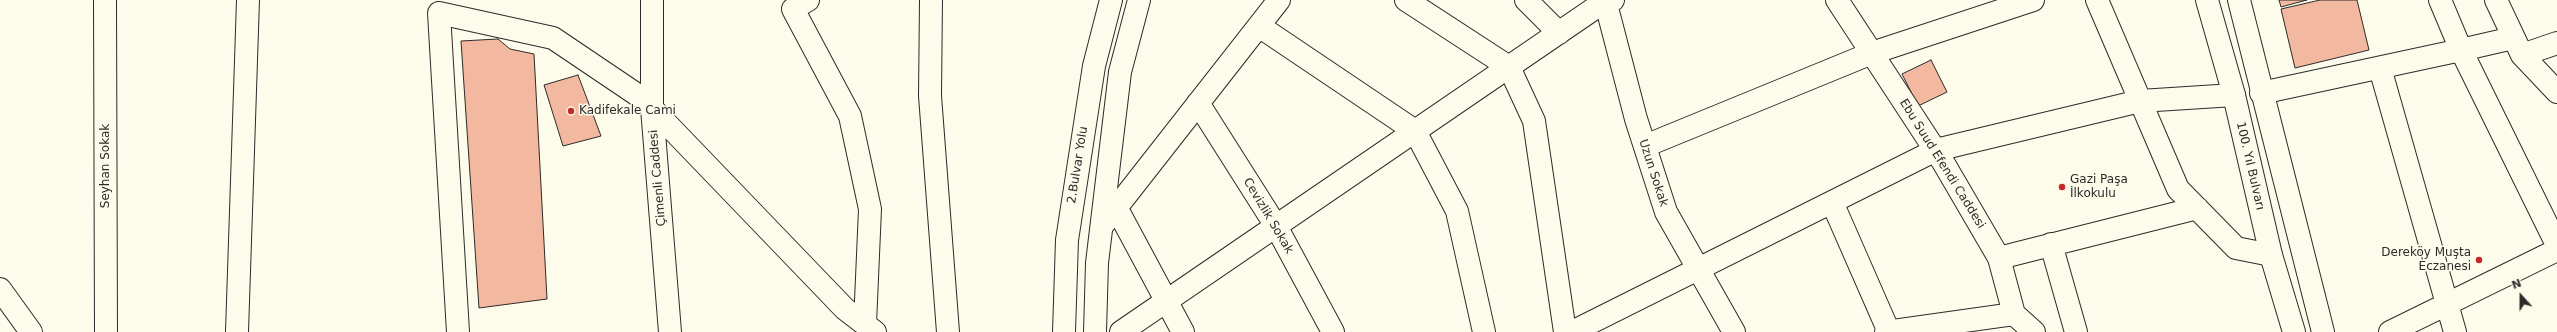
<!DOCTYPE html>
<html>
<head>
<meta charset="utf-8">
<style>
  body { margin:0 }
  #map { position:relative; width:2557px; height:332px; overflow:hidden; background:#fdfbea; font-family:"DejaVu Sans",sans-serif }
  canvas { display:block }
  .north { position:absolute; left:2501px; top:276px; width:40px; height:40px; -webkit-text-stroke:3px #fdfbea; paint-order:stroke; rotate:339deg; font-size:11px; font-weight:700; line-height:16px; text-align:center; color:#2b2b2b }
  .north::after { content:''; display:block; margin:auto; width:14px; height:18px; background:#2b2b2b; clip-path:polygon(50% 0,100% 100%,50% 72%,0 100%) }
</style>
</head>
<body>
<div id="map">
<canvas width="2557" height="332"></canvas>
<div class="north">N</div>
</div>
<script>
const c = document.querySelector('canvas').getContext('2d');
c.lineJoin = 'round';
function fillPath(path, color) {
  c.fillStyle = color;
  c.fill(path, 'evenodd');
}
function toPath(rows) {
  const path = new Path2D();
  for (const r of rows) {
    path.moveTo(r[0], r[1]);
    for (let i = 2; i < r.length; i += 2) path.lineTo(r[i], r[i + 1]);
  }
  return path;
}
function stroke(path, color, width, dash) {
  c.strokeStyle = color;
  c.lineWidth = width;
  c.lineCap = dash ? 'butt' : 'round';
  c.setLineDash(dash || []);
  c.stroke(path);
}
function label(font, color, halo, rows, align = 'center') {
  c.font = font + ' "DejaVu Sans",sans-serif';
  c.lineWidth = 3;
  c.setLineDash([]);
  c.textBaseline = 'middle';
  c.strokeStyle = halo;
  c.fillStyle = color;
  for (const [text, x, y, turn = 0] of rows) {
    c.save();
    c.translate(x, y);
    c.rotate((+turn || 0) * Math.PI / 180);
    c.textAlign = isNaN(turn) ? turn : align;
    if (halo) c.strokeText(text, 0, 0);
    c.fillText(text, 0, 0);
    c.restore();
  }
}
const building = toPath([
  [2279,0,2307,0,2281,7,2279,0],
  [2320,0,2357,0,2369,50,2295,68,2281,9,2320,0],
  [498,39,510,49,534,54,547,299,479,308,461,41,498,39],
  [1931,60,1947,92,1918,106,1902,74,1931,60],
  [578,75,601,136,563,146,544,85,578,75]
]);
fillPath(building, '#f2b8a0');
stroke(building, '#2b2b2b', 1);
const minor = toPath([
  [105,0,106,332],
  [652,0,652,108,670,332],
  [808,0,793,9,850,116,870,209,865,324],
  [931,0,930,96,948,332],
  [1406,0,1509,67,1534,121,1565,332],
  [1526,0,1559,33],
  [1605,0,1636,119,1666,212,1734,332],
  [2097,0,2178,189,2236,248,2271,255],
  [2496,0,2522,55,2557,92],
  [1259,26,1415,131,1457,211,1484,332],
  [2513,38,2461,50,2557,245],
  [2522,55,2557,43],
  [2380,68,2455,332],
  [2261,93,2461,50,2440,0],
  [1198,103,1276,226,1333,332],
  [1645,146,1872,53,2033,0],
  [1832,202,1889,332],
  [1116,207,1183,332],
  [1102,226,1279,0],
  [2051,244,2076,332],
  [1999,258,2197,208],
  [237,332,248,0],
  [458,332,439,13,553,38,642,98,845,309,875,332],
  [1121,332,1595,8,1613,0],
  [1572,332,1936,150,2140,101,2234,95],
  [1886,332,2014,314],
  [2390,332,2557,250]
]);
const major = toPath([
  [1837,0,1943,162,1999,258,2014,314,2034,332],
  [2207,0,2234,95,2271,255,2294,332],
  [2239,0,2323,332],
  [0,289,31,332],
  [1064,332,1067,240,1094,66,1111,0],
  [1095,332,1097,263,1120,72,1139,0]
]);
stroke(minor, '#2b2b2b', 24);
stroke(major, '#2b2b2b', 24);
stroke(minor, '#fdfbea', 22);
stroke(major, '#fdfbea', 22);
for (const [x, y, r, color] of [
  [571,111,4,"#c62828"],
  [2062,187,4,"#c62828"],
  [2479,260,4,"#c62828"]
]) {
  const dot = new Path2D();
  dot.arc(x, y, r, 0, 2 * Math.PI);
  c.fillStyle = color;
  c.fill(dot);
  stroke(dot, '#fdfbea', 1.5);
}
label('12px', '#2b2b2b', '#fdfbea', [
  ["Kadifekale Cami",579,111],
  ["Gazi Paşa",2070,180],
  ["İlkokulu",2070,194],
  ["Dereköy Muşta",2471,253,"right"],
  ["Eczanesi",2471,267,"right"]
], 'left');
label('12px', '#2b2b2b', '#fdfbea', [
  ["Ebu Suud Efendi Caddesi",1942,164,58],
  ["2.Bulvar Yolu",1078,165,-81],
  ["Seyhan Sokak",106,166,-90],
  ["100. Yıl Bulvarı",2250,166,77],
  ["Uzun Sokak",1653,173,72],
  ["Çimenli Caddesi",658,178,-95],
  ["Cevizlik Sokak",1268,216,59]
]);
</script>
</body>
</html>
